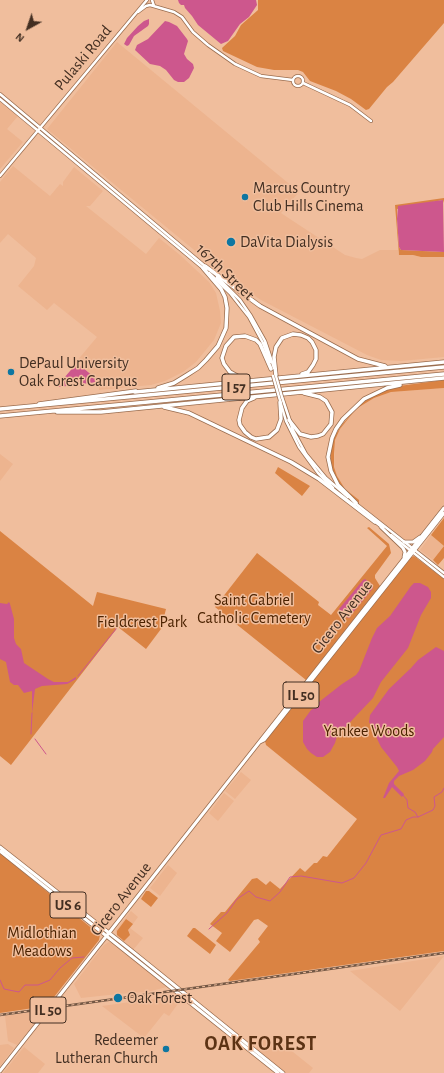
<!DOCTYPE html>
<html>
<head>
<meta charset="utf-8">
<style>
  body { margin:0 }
  #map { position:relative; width:444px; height:1073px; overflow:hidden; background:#f0be9d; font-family:"Alegreya Sans",sans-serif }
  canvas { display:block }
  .north { position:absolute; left:8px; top:8px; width:40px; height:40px; -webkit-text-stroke:3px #f0be9d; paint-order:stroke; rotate:220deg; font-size:11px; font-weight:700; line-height:16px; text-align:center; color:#432f22 }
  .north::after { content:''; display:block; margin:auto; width:14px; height:18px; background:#432f22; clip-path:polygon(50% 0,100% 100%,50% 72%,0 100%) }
</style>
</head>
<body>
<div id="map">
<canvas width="444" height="1073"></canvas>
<div class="north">N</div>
</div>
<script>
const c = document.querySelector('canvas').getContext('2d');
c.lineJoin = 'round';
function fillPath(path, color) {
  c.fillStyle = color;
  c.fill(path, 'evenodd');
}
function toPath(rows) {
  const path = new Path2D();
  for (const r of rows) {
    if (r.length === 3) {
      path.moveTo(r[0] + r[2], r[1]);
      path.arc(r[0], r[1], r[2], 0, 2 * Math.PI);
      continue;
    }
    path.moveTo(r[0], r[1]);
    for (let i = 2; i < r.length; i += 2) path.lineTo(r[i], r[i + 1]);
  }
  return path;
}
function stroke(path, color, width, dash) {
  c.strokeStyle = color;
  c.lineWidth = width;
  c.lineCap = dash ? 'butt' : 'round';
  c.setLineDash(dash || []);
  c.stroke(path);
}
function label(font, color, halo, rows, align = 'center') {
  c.font = font + ' "Alegreya Sans",sans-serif';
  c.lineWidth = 3;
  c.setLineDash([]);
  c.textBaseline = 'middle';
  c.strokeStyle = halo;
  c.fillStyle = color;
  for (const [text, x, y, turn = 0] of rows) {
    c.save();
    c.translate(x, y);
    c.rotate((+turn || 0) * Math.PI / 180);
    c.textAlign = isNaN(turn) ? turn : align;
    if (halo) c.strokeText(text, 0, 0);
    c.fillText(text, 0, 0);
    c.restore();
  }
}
fillPath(toPath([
  [117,42,299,192,281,213,293,221,345,255,356,258,362,259,380,250,398,250,399,255,413,255,421,257,444,257,444,357,401,361,381,360,367,355,261,300,227,277,47,129],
  [0,100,18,116,7,129,23,142,0,169],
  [13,166,50,196,60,184,63,186,63,182,74,167,103,191,90,206,86,206,146,254,159,238,180,255,209,282,216,293,220,311,221,323,214,340,196,362,183,372,165,381,151,385,99,390,99,381,76,362,97,337,54,303,47,310,18,286,34,266,36,258,8,234,0,243,0,182],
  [444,388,444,504,417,538,413,541,409,541,406,540,359,504,358,500,345,489,340,483,337,477,334,467,335,440,340,429,356,409,374,398,391,392],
  [0,454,13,464,0,481],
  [431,535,444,546,433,560,420,550],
  [241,772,251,780,235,799,225,791],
  [224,793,234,801,218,821,209,813],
  [168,865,177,873,160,896,150,888],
  [131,911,138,917,130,928,143,938,133,950,117,936,116,933,116,930],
  [109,942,113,943,167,987,147,992,118,994,81,998,74,984,104,945],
  [444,956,400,1011,350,971],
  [173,996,180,1001,169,1016,164,1013,144,1038,102,1006],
  [46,1010,17,1045,8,1041,5,1016],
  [265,1037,275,1044,278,1040,313,1068,309,1073,285,1073,255,1049],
  [8,1044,14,1048,0,1066,0,1045],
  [24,1047,45,1064,38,1073,3,1073]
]), '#edb48f');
fillPath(toPath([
  [258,0,444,0,444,23,393,82,387,87,369,109,366,110,351,99,336,91,310,81,303,72,298,70,274,70,257,67,223,51,222,48,235,36,241,25,258,10],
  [444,198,444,203,443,200,397,209,397,219,399,247,401,250,444,252,444,257,421,257,413,255,399,255,395,205],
  [444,380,444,388,391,392,374,398,356,409,340,429,335,440,334,454,334,467,337,476,345,489,359,500,359,504,342,488,333,474,331,465,331,448,333,439,341,426,357,407,368,399,387,389,399,386],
  [278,467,310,486,302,496,275,473],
  [444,518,444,546,431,535],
  [369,527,389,544,391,553,375,575,375,578,380,586,306,680,215,607,257,553,319,602,318,605,331,615,387,546,367,528],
  [0,531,93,606,97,592,166,609,161,629,146,649,118,627,11,765,0,756],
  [444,546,444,558,438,565,433,560],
  [414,556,444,579,444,951,230,981,228,980,260,942,258,939,268,926,258,919,254,920,230,952,216,941,222,933,210,924,221,912,225,912,252,879,257,878,266,885,270,881,280,889,300,868,305,872,314,863,317,863,323,856,327,857,357,819,266,745,265,741,411,557],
  [0,853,100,935,99,940,47,1006,0,1013],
  [146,891,149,891,158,898,151,907,141,899],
  [126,919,133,924,128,930,130,935,124,941,117,935,117,931],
  [193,928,195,928,215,944,216,945,210,954,187,936]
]), '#da8343');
fillPath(toPath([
  [178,0,256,0,257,5,249,17,240,24,228,41,221,44,198,25,192,16,185,8,184,5,181,5,179,3],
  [149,19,149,24,148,26,134,36,129,45,127,46,124,44,127,38,138,26,144,21],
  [165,21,169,22,177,26,187,39,188,41,184,54,187,59,193,64,194,68,189,78,184,82,178,82,174,80,166,70,160,66,150,64,135,50,137,45,148,39],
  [443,200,444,252,401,250,399,247,397,219,398,206],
  [76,364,82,367,94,377,97,381,97,382,59,387,58,385],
  [365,579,373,585,373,588,351,615,349,618,346,617,340,612,339,609,363,580],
  [414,583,420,583,428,587,431,592,431,598,421,615,408,648,381,682,373,698,337,736,335,743,330,752,323,757,317,757,311,753,307,749,303,742,303,721,311,710,316,707,319,702,342,684,356,675,359,671,372,638,377,628,390,616,411,586],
  [9,602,10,604,14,619,14,638,16,644,21,649,24,663,48,679,54,682,68,682,76,677,76,679,67,684,42,686,35,689,32,713,32,691,24,693,18,685,14,685,10,682,6,662,0,659,0,603,7,604],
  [436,647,444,651,444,737,433,749,432,752,425,761,413,770,399,776,394,781,394,784,404,794,402,797,392,787,385,798,383,798,389,783,399,771,397,767,381,747,369,722,370,715,389,689,411,668,418,660]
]), '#cd578d');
stroke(toPath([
  [78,676,116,629,116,626],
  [31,734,32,713],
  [35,739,46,754],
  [403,795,407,800,408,808,415,812,418,817],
  [209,929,227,913,237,899,249,891,256,897,270,901,280,892,290,877,301,876,342,883,354,878,366,863,381,835,401,829,406,820,413,817,418,817,433,810,435,806,434,797,442,792,444,788],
  [0,980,4,989,19,992,25,985,38,985,50,980,60,968,72,958,84,957]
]), '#cd578d', 1);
const secondary = toPath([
  [152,0,154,6],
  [138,12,146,6,150,5,174,12,182,17,193,32,208,45,235,64,261,76,293,80],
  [298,81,5],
  [303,83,350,105,371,121],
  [0,94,206,267],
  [0,99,204,269],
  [0,176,147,0],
  [209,273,230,293,249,317,263,343,270,362],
  [217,277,240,300,251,316,265,341,274,368],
  [279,397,286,421,299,447,318,473,333,488],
  [282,397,293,430,306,454,326,478,348,497],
  [355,503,444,573],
  [374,521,383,528],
  [391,535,444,577]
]);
const primary = toPath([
  [381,527,403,548,405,552,404,557],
  [404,542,413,542,420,537],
  [260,742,264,740,444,513],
  [0,847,132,951,283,1073],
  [0,851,278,1073],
  [0,1071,444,508]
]);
const highway = toPath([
  [205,266,260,306,358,359,385,366],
  [276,376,274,357,276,347,282,338,293,334,301,335,308,338,312,342,316,350,316,359,313,365,308,372,302,374],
  [248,379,239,377,230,372,224,364,222,358,226,346,234,337,245,336,256,340,260,344,271,369],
  [158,388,174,383,187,375,198,368,206,360,218,346,226,328,227,308,225,297,221,289,203,268],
  [135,392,444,362],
  [254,398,247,401,242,408,239,420,240,425,245,432,251,437,256,439,269,437,277,430,281,419,280,402],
  [39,404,136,391],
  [164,407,189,413,291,462,319,479,375,522],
  [0,409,444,367],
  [57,412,101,412,444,378],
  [0,416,444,374],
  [289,420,300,434,311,437,318,436,323,434,331,424,332,412,326,401,320,397,304,393],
  [356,503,338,485,331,471,328,457,332,438,336,429,343,419,364,399,387,388,400,385]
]);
stroke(secondary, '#9a6d4f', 4);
stroke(primary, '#9a6d4f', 4.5);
stroke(highway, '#9a6d4f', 5);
stroke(secondary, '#fff', 2.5);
stroke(primary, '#fff', 3);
stroke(highway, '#fff', 3.5);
const rail = toPath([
  [0,1015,444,953]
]);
stroke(rail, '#735744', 2.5);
stroke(rail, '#f0be9d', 1, [3]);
const secondaryBridge = toPath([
  [273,376,279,397],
  [276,376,282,397]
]);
stroke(secondaryBridge, '#9a6d4f', 4, []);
stroke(secondaryBridge, '#fff', 2.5);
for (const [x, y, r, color] of [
  [245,197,4,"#0e76a1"],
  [231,242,5,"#0e76a1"],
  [11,372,4,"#0e76a1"],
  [118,998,5,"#0e76a1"],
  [166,1049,4,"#0e76a1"]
]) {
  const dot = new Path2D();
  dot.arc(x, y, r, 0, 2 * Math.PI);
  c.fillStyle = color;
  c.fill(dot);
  stroke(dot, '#f0be9d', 1.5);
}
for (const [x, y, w] of [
  [236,387,28],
  [301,695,36],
  [68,905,36],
  [48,1010,36]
]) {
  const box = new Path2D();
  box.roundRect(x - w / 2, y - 13, w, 26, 3);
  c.fillStyle = '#f0be9d';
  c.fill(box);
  stroke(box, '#432f22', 1);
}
label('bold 15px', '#432f22', null, [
  ["I 57",236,387],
  ["IL 50",301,695],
  ["US 6",68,905],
  ["IL 50",48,1010]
]);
label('16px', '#432f22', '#f0be9d', [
  ["Pulaski Road",83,58,-50],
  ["167th Street",225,272,44],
  ["Cicero Avenue",342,617,-52],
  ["Cicero Avenue",121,899,-52]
]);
label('16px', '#432f22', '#f0be9d', [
  ["Marcus Country",253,188],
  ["Club Hills Cinema",253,206],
  ["DaVita Dialysis",240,242],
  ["DePaul University",19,363],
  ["Oak Forest Campus",19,381],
  ["Oak Forest",127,998],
  ["Redeemer",158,1040,"right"],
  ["Lutheran Church",158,1058,"right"]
], 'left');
label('16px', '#4b2200', '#f0be9d', [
  ["Saint Gabriel",254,600],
  ["Catholic Cemetery",254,618],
  ["Fieldcrest Park",142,622],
  ["Yankee Woods",369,731],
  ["Midlothian",42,933],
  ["Meadows",42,951]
]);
c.letterSpacing = '1px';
label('bold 20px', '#5c3315', '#f0be9d', [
  ["OAK FOREST",261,1044]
]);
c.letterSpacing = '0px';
</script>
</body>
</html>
